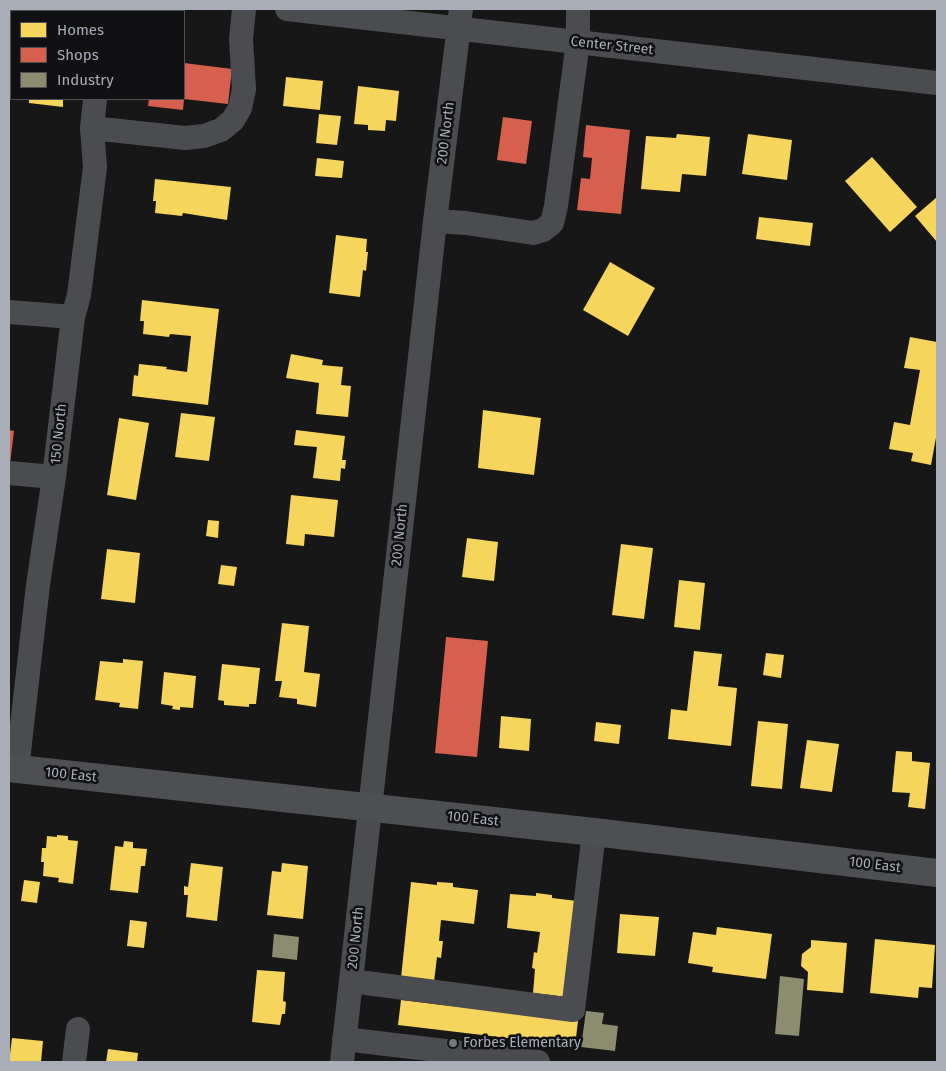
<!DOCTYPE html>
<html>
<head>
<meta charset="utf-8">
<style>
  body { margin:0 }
  #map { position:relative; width:946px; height:1071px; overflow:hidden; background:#171717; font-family:"Fira Sans",sans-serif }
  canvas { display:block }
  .frame { position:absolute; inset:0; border:10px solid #a8adb8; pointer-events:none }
  .legend { position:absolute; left:10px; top:10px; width:175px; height:90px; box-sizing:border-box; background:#111113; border:1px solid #4d4f55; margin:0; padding:6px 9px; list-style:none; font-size:15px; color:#a8adb8 }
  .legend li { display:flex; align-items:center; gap:10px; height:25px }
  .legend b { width:25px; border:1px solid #4d4f55 }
</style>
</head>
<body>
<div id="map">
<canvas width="946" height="1071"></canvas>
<div class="frame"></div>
<ul class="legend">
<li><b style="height:14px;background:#f6d55c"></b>Homes</li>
<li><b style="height:14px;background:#d6604d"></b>Shops</li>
<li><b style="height:14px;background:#8c8c6e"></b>Industry</li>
</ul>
</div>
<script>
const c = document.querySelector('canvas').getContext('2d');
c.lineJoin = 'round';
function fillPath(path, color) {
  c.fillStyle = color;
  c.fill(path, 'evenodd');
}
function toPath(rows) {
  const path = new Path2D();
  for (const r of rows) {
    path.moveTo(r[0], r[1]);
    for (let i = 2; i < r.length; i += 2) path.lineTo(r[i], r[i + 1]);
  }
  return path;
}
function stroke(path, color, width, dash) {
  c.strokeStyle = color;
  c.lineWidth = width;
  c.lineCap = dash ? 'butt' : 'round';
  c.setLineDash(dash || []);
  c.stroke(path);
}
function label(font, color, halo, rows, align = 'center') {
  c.font = font + ' "Fira Sans",sans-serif';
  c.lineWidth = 5;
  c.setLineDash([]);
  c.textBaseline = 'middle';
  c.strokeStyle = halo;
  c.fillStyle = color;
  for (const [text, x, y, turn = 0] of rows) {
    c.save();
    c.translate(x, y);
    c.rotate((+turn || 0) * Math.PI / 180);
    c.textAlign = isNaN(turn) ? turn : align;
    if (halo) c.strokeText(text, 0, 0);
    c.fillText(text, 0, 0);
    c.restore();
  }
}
fillPath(toPath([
  [286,77,323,81,320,110,283,106],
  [358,86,399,91,396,121,386,120,385,131,368,130,368,125,354,124],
  [29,99,63,99,63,107,29,103],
  [319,114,341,116,337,145,316,143],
  [677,134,710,137,706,176,682,174,680,192,641,189,646,136,676,138],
  [748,134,792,140,787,180,742,174],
  [872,157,917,207,890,232,845,181],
  [317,158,344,161,342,178,315,176],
  [155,179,231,187,227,220,183,213,182,216,155,213,156,201,153,201],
  [937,197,937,242,915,216],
  [759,217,813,223,810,246,756,239],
  [336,235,367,239,366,252,368,252,366,271,363,270,360,297,329,293],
  [610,262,655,288,628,336,583,310],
  [142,300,219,309,208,405,132,396,134,375,138,376,139,364,167,367,166,369,187,372,191,336,170,334,169,337,143,334,144,321,140,321],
  [910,337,937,342,937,432,931,465,911,461,913,453,889,449,894,422,910,425,920,370,904,368],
  [291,354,323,360,322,365,343,367,341,385,351,386,348,417,316,414,319,383,286,378],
  [483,410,541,418,534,475,478,468],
  [181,413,215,417,209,461,175,457],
  [119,418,149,423,136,500,107,495],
  [296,430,345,436,342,460,346,460,345,469,341,468,340,481,313,478,317,447,294,445],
  [291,495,338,500,334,537,305,534,304,546,286,544],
  [208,520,219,521,218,538,206,536],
  [467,538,498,542,494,581,462,577],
  [621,544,653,548,644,619,612,615],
  [107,549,140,553,135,603,101,599],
  [221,565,237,567,234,586,218,584],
  [679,580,705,583,700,630,674,627],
  [282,623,309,626,304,672,320,674,316,707,297,704,297,699,279,697,282,681,275,681],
  [694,651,722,654,718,686,737,688,731,746,668,739,671,709,687,711],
  [766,653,784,655,781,678,763,675],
  [123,659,143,661,138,709,119,707,120,703,95,700,100,661,123,663],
  [222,664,260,668,256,704,249,704,249,707,224,705,224,701,218,700],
  [164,672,196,676,193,708,180,707,180,710,172,709,173,706,161,704],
  [501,716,531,719,529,751,499,748],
  [758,721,788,724,782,789,751,786],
  [596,722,621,725,619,744,594,741],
  [807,740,839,744,832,792,800,788],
  [896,751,912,752,912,761,930,763,925,809,908,807,910,793,892,792],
  [57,835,68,836,68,840,78,841,73,884,58,882,59,878,43,876,44,862,41,862,42,848,46,848,47,836,57,837],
  [124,841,133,842,133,848,147,849,145,866,141,866,138,893,110,890,115,846,123,847],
  [191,863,223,867,217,921,186,917,188,895,184,895,184,886,188,887],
  [282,863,308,866,303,919,267,915,272,871,281,872],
  [24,880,40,882,37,903,21,901],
  [411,882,437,885,437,882,453,883,453,887,478,890,474,924,441,920,439,941,443,941,441,958,437,957,434,982,401,978],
  [536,893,552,895,552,898,577,901,567,997,533,993,535,969,532,968,534,952,537,953,540,932,507,928,510,894,536,896],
  [620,914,659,917,655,956,617,953],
  [130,920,147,922,144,948,127,946],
  [717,927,772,934,766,979,712,972,713,967,688,963,693,932,716,935],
  [875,939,935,945,932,988,919,987,918,998,870,993],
  [811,940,847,943,843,993,807,990,808,972,801,966,802,954,811,947],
  [257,970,285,972,283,1001,286,1002,285,1014,282,1014,280,1025,252,1022],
  [401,1000,578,1021,575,1046,398,1025],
  [12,1038,43,1041,41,1062,9,1062],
  [108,1049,138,1053,137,1062,106,1062]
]), '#f6d55c');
fillPath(toPath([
  [184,63,232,69,228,104,184,99],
  [149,99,184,99,183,110,148,106],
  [503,117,532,121,526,164,497,160],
  [586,125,630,130,621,214,577,210,581,178,590,179,592,158,583,157],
  [9,430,14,431,10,464,9,464],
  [446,637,488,641,477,757,435,753]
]), '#d6604d');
fillPath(toPath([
  [274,934,299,937,297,960,272,957],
  [780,976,804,979,799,1036,775,1034],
  [586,1011,604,1013,602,1024,618,1026,615,1051,581,1047]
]), '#8c8c6e');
stroke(toPath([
  [287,9,937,83],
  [106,11,106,9],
  [92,128,185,138,204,136,221,130,233,120,240,108,244,89,241,39,244,9],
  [435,221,466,223,533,233,543,230,552,223,556,206,578,42,578,9],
  [9,312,73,317],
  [9,473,54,477],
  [17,769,38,585,54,477,73,317,79,295,95,167,92,128,95,99],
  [351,981,573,1010,594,832],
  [344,1039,538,1062],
  [74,1062,78,1029],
  [342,1062,435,221,461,9]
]), '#4b4c50', 24);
stroke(toPath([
  [9,768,594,832,937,873]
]), '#4d4f52', 28);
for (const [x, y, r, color] of [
  [453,1043,5,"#757880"]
]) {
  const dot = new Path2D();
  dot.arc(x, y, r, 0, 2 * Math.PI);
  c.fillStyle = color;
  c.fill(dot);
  stroke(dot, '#111113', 2);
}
label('14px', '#a8adb8', '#111113', [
  ["Center Street",612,46,6],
  ["200 North",446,133,-83],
  ["150 North",59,434,-84],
  ["200 North",400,535,-84],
  ["100 East",71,775,6],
  ["100 East",473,819,6],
  ["100 East",875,865,7],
  ["200 North",356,938,-84]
]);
label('14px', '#a8adb8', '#111113', [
  ["Forbes Elementary",463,1043]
], 'left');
</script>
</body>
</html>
